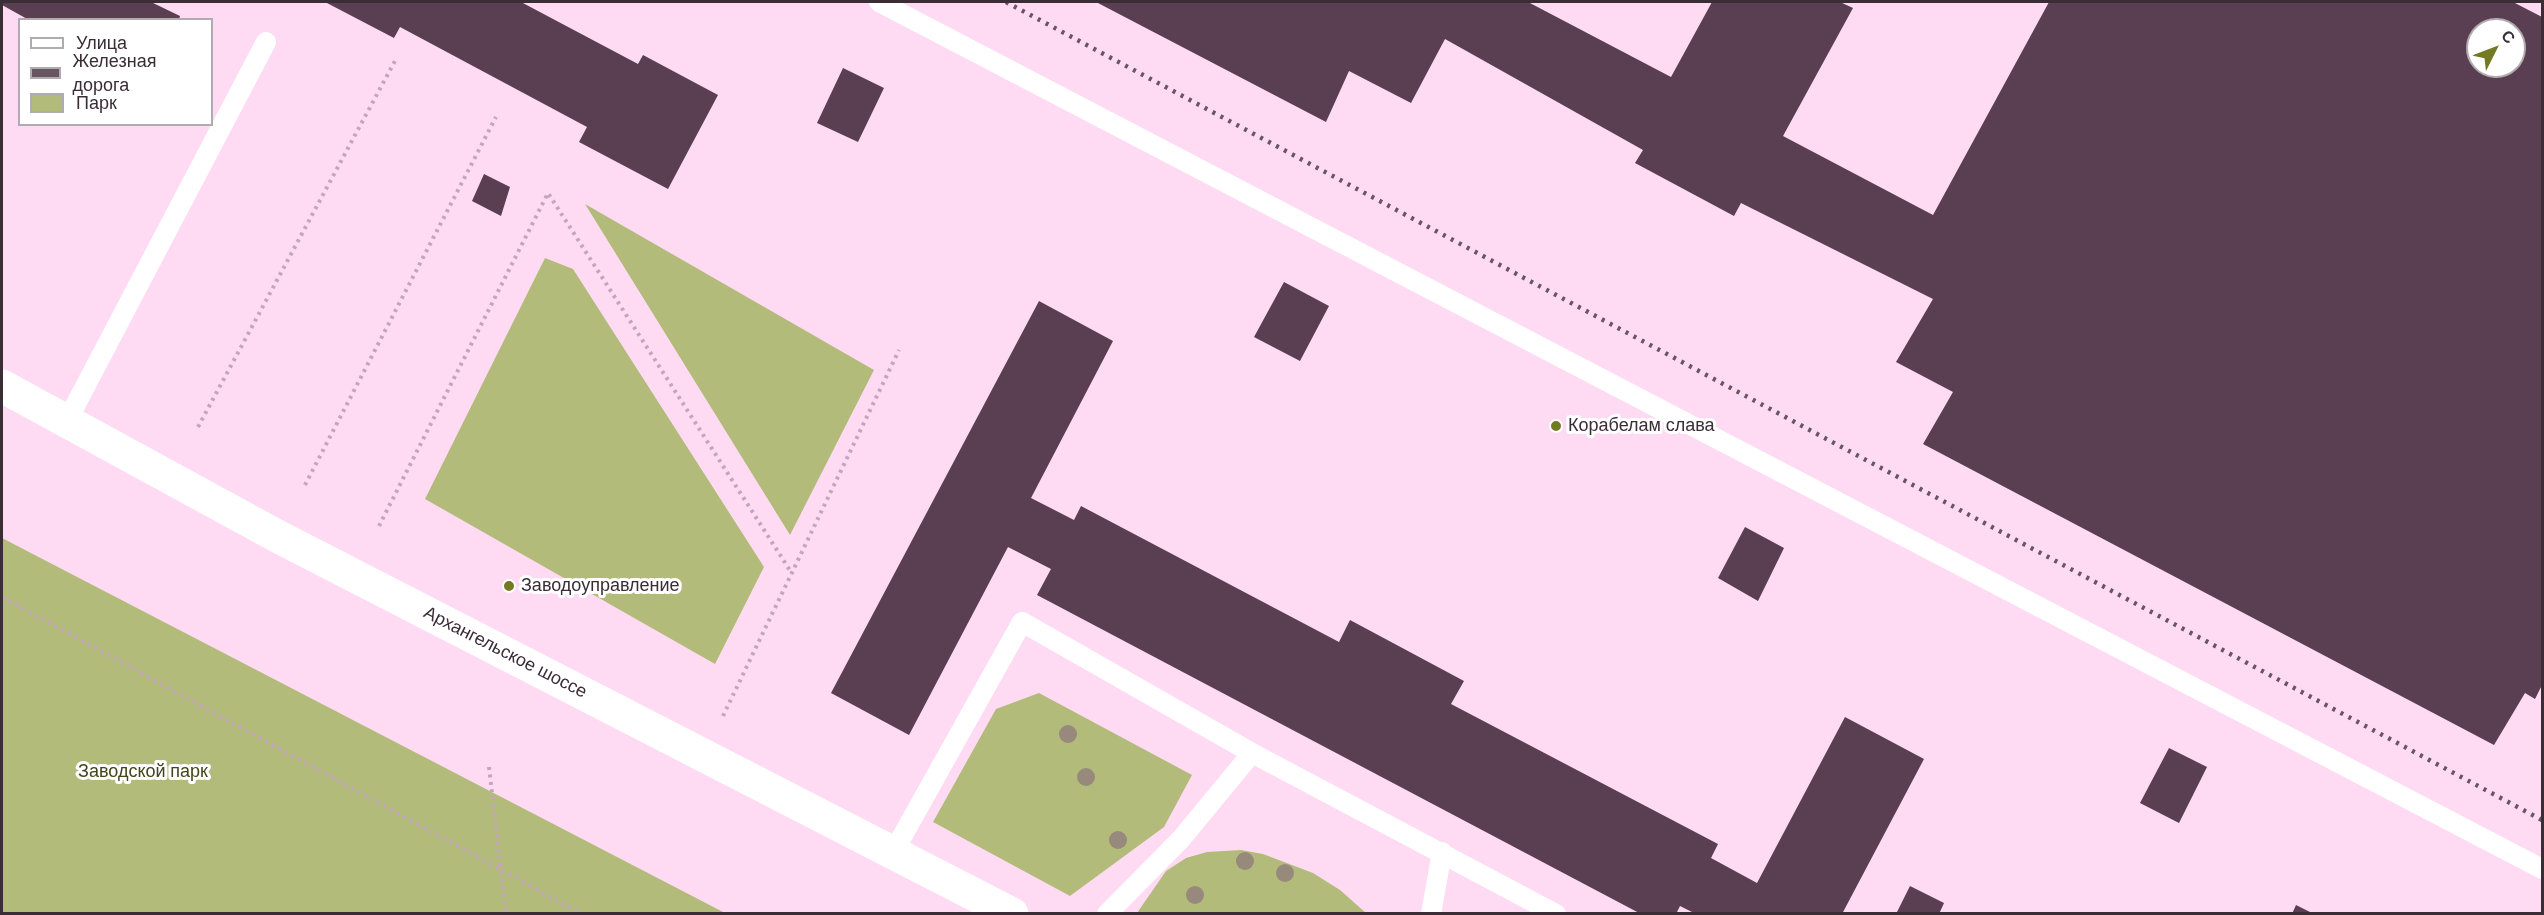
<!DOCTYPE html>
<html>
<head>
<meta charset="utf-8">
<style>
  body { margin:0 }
  #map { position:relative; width:2544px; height:915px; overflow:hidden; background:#fedbf2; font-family:"DM Sans",sans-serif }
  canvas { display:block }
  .frame { position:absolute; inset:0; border:3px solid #3a2d36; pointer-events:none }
  .legend { position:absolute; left:18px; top:18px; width:195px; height:108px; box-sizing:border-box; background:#fff; border:2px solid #b0abaf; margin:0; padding:8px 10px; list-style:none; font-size:18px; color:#3a2d36 }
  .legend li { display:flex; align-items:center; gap:12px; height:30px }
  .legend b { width:30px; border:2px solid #b0abaf }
  .north { position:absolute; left:2466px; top:18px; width:60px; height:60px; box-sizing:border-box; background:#fff; border:2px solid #b0abaf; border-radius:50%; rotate:48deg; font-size:16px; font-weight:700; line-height:24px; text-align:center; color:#3a2d36 }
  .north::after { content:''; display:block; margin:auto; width:21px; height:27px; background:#737a23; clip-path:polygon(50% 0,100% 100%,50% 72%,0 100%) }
</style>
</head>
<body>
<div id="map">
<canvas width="2544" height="915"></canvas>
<div class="frame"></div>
<ul class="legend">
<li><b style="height:8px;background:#fff"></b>Улица</li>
<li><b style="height:8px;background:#675561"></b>Железная дорога</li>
<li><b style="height:16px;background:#b3bb7b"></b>Парк</li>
</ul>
<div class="north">С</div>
</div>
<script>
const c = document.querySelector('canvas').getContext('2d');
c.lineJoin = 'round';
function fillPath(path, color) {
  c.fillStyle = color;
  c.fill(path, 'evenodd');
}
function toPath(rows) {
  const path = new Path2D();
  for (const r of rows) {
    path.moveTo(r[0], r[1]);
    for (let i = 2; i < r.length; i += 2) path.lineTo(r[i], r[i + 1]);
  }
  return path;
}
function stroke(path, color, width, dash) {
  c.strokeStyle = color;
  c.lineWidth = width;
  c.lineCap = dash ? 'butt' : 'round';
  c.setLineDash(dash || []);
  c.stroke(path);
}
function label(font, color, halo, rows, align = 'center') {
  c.font = font + ' "DM Sans",sans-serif';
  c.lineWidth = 6;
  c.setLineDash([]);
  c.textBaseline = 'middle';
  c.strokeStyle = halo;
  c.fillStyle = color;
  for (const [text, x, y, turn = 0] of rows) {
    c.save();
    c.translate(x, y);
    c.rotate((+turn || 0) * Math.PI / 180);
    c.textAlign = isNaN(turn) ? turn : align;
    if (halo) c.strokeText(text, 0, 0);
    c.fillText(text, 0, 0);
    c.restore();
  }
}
fillPath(toPath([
  [585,204,874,370,790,535],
  [545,258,573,269,764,567,715,664,425,499],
  [2,538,725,913,2,913],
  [1039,693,1192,775,1164,827,1070,896,933,822,996,709],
  [1241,850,1263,854,1313,873,1340,890,1366,913,1137,913,1166,871,1186,858,1207,852]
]), '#b3bb7b');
fillPath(toPath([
  [2,2,151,2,180,16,179,20,29,20,2,5],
  [325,2,521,2,638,64,643,55,718,95,668,189,579,142,587,127,400,27,394,38],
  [1096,2,1528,2,1671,77,1712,2,1840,2,1853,8,1783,136,1933,215,2049,2,2513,2,2542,17,2542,685,2535,699,2525,693,2494,745,1923,444,1953,392,1896,362,1933,299,1741,203,1734,216,1635,163,1643,150,1445,39,1411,103,1349,71,1326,122],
  [2478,30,2514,30,2514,66,2478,66],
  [843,68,884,88,858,142,817,123],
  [484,174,510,187,501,216,472,201],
  [1284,282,1329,306,1300,361,1254,337],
  [1039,301,1113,341,1031,498,1074,520,1081,506,1339,642,1350,620,1464,681,1451,704,1718,844,1711,858,1757,883,1845,717,1924,759,1842,914,1696,914,1680,906,1676,914,1641,914,1037,595,1051,569,1008,547,909,735,831,693],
  [1745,527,1784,548,1758,601,1718,578],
  [2169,748,2207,767,2179,823,2140,803],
  [1910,886,1944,903,1939,914,1896,914],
  [2296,905,2314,914,2292,914]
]), '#5a3e51');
stroke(toPath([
  [198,427,396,59],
  [305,485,496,117],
  [379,526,548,193,791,572],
  [2,597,582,914],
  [723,716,899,350],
  [489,767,506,914]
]), '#c3a7b9', 4, [3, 4.5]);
stroke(toPath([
  [879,2,2542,869],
  [67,421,266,42],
  [894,851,1022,622,1252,753,1556,914],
  [1107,914,1181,839,1252,753],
  [1431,914,1442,852]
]), '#fff', 20);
stroke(toPath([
  [2,386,277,536,1012,914]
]), '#fff', 33);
stroke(toPath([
  [1006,2,2542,820]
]), '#675561', 4.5, [3, 6]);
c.fillStyle = '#97897c';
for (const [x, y] of [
  [1068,734],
  [1086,777],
  [1118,840],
  [1245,861],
  [1285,873],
  [1195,895]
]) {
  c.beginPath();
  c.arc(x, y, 9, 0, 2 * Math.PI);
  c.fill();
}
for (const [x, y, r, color] of [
  [1556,426,6,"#737a23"],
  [509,586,6,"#737a23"]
]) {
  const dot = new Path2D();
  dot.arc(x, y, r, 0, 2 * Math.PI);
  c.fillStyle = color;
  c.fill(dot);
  stroke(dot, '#fff', 2);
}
label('18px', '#3a2d36', '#fff', [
  ["Корабелам слава",1568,426],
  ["Заводоуправление",521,586]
], 'left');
label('18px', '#3a2d36', '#fff', [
  ["Архангельское шоссе",505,653,27]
]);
label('18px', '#42461b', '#fff', [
  ["Заводской парк",143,772]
]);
</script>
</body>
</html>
